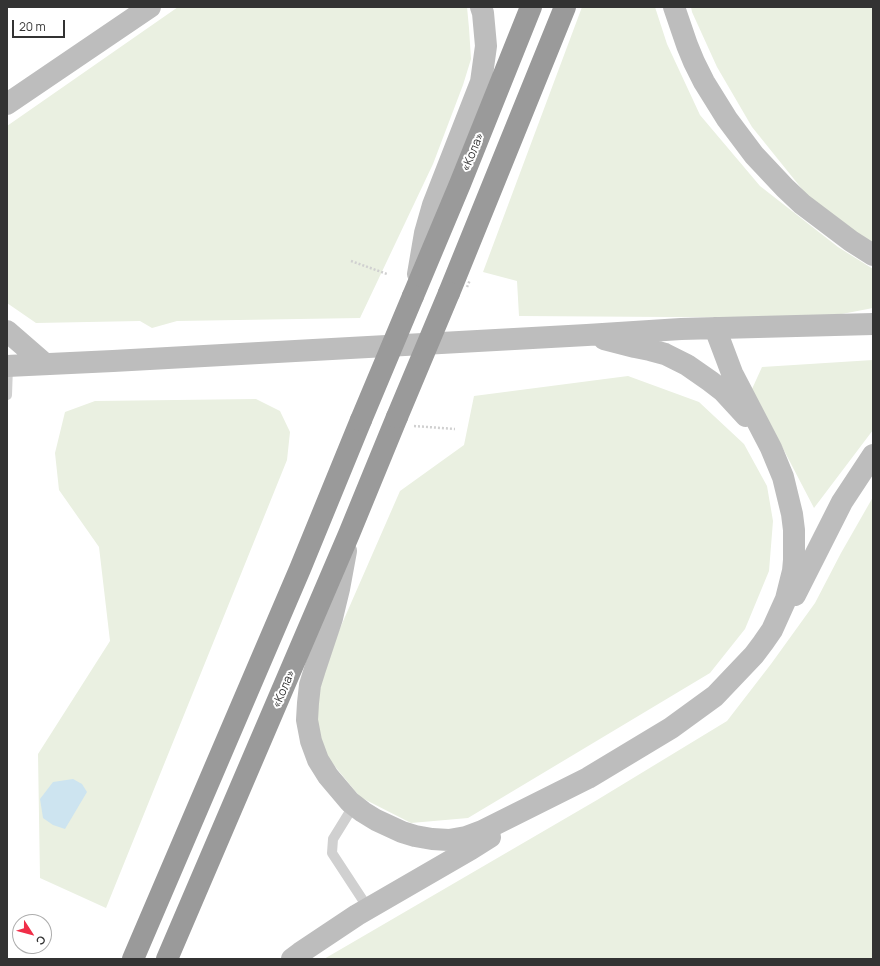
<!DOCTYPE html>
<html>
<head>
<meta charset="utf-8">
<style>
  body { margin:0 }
  #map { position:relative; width:880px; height:966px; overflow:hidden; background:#fff; font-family:Manrope,sans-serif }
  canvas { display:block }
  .frame { position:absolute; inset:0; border:8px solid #333; pointer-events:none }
  .north { position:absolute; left:12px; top:914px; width:40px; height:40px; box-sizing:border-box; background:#fff; border:1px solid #adadad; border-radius:50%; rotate:126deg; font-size:11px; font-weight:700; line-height:16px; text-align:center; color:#333 }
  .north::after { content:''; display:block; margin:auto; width:14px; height:18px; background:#f02e48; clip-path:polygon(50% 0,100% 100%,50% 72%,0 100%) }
  .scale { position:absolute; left:12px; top:20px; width:53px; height:18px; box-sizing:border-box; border:2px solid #333; border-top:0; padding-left:5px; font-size:12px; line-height:14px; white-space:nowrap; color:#333; -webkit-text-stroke:3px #fff; paint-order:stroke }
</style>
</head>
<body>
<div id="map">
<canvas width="880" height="966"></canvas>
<div class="frame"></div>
<div class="north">С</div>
<div class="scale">20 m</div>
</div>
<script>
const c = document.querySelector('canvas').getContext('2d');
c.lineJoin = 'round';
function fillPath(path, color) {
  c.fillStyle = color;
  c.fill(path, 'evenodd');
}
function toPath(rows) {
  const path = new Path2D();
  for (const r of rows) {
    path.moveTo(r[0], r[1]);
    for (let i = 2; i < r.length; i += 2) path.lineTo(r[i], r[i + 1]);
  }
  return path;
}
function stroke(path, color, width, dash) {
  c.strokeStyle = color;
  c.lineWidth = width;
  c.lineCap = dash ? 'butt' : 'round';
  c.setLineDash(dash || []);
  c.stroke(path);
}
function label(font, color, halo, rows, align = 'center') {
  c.font = font + ' Manrope,sans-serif';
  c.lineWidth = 4;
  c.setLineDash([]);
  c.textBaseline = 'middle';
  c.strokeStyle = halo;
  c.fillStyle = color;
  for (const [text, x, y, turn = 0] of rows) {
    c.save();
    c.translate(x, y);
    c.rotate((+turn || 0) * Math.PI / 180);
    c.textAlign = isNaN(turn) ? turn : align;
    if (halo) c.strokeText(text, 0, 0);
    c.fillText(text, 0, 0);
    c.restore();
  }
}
fillPath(toPath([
  [178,7,467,7,469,28,471,59,463,85,433,164,360,318,177,321,152,328,140,321,36,323,7,303,7,126],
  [582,7,655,7,667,44,700,115,760,186,838,247,873,269,873,308,821,318,519,316,517,281,483,272],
  [691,7,873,7,873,248,806,194,752,127,717,67,692,12],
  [873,360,873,430,814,508,752,389,762,367],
  [628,376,699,402,744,444,767,486,773,521,769,571,745,629,710,673,468,818,411,823,360,797,324,753,313,703,334,642,400,491,464,445,474,396],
  [256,399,280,411,290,432,287,460,106,908,40,878,38,754,110,641,99,547,59,490,55,453,65,412,95,401],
  [873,497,873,959,324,959,597,800,727,721,771,664,815,603,841,553]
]), '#eaf0e1');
fillPath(toPath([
  [73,779,82,784,87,792,65,829,53,825,43,818,40,799,53,782]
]), '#cde4f0');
stroke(toPath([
  [351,261,387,274],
  [414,426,455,429]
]), '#d0d0d0', 2.5, [2, 2]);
stroke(toPath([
  [7,395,8,366],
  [354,805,333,839,332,853,368,908]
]), '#d0d0d0', 10);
stroke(toPath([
  [674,7,687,45,694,62,704,82,727,119,754,155,785,188,802,204,851,241,873,255],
  [7,104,150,7],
  [418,274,425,233,433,205,481,82,486,46,483,13,481,7],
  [7,331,45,364],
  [604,339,635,347,650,350,665,354,687,365,710,381,723,391,746,416],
  [7,366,113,361,587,335,681,329,873,324],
  [346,551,339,589,332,618,315,669,310,685,308,703,307,720,311,741,318,760,328,776,350,802,363,812,376,820,402,832,415,836,432,839,449,840,466,837,482,831,588,778,671,728,715,696,754,655,763,643,772,630,786,599,793,571,794,560,794,530,792,514,783,477,771,448,732,373,715,328],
  [795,595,842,502,873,455],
  [292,959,300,953,357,915,471,849,490,837]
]), '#bdbdbd', 22);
stroke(toPath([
  [449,293,565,7],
  [413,296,460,184,531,7],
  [133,959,300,569,361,420],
  [167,959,349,534,397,417]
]), '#9a9a9a', 22);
stroke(toPath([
  [467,287,470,280]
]), '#d0d0d0', 2.5, [2, 2]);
stroke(toPath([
  [397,417,449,293],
  [361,420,413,296]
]), '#9a9a9a', 22);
label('12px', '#333', '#fff', [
  ["«Кола»",473,152,-68],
  ["«Кола»",284,689,-67]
]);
</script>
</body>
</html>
